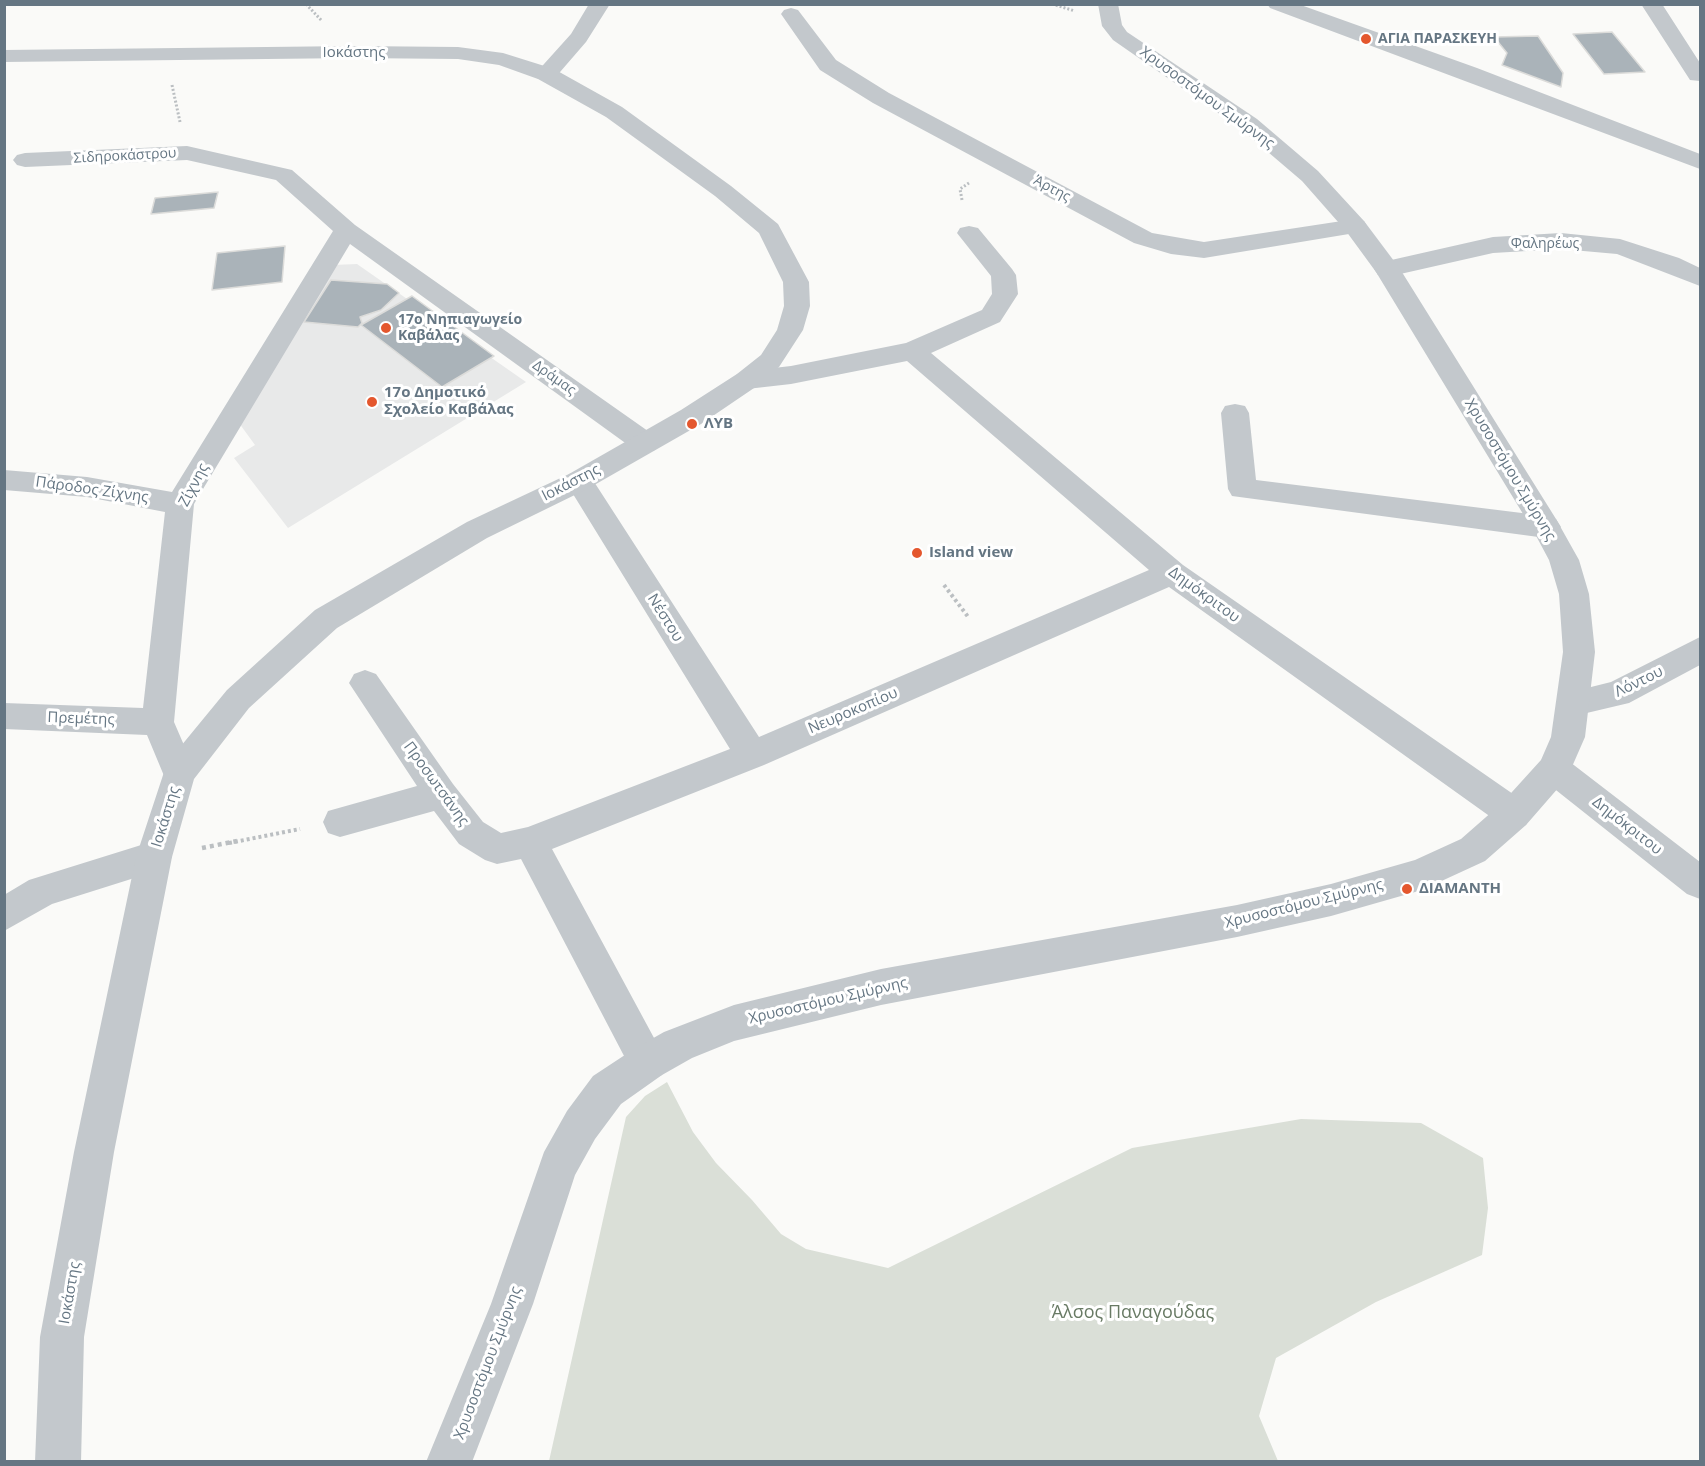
<!DOCTYPE html>
<html>
<head>
<meta charset="utf-8">
<style>
  body { margin:0 }
  #map { position:relative; width:1705px; height:1466px; overflow:hidden; background:#fafaf8; font-family:"Open Sans",sans-serif }
  canvas { display:block }
  .frame { position:absolute; inset:0; border:6px solid #657683; pointer-events:none }
</style>
</head>
<body>
<div id="map">
<canvas width="1705" height="1466"></canvas>
<div class="frame"></div>
</div>
<script>
const c = document.querySelector('canvas').getContext('2d');
c.lineJoin = 'round';
function fillPath(path, color) {
  c.fillStyle = color;
  c.fill(path, 'evenodd');
}
function toPath(rows) {
  const path = new Path2D();
  for (const r of rows) {
    path.moveTo(r[0], r[1]);
    for (let i = 2; i < r.length; i += 2) path.lineTo(r[i], r[i + 1]);
  }
  return path;
}
function stroke(path, color, width, dash) {
  c.strokeStyle = color;
  c.lineWidth = width;
  c.lineCap = dash ? 'butt' : 'round';
  c.setLineDash(dash || []);
  c.stroke(path);
}
function label(font, color, halo, rows, align = 'center') {
  c.font = font + ' "Open Sans",sans-serif';
  c.lineWidth = 6;
  c.setLineDash([]);
  c.textBaseline = 'middle';
  c.strokeStyle = halo;
  c.fillStyle = color;
  for (const [text, x, y, turn = 0] of rows) {
    c.save();
    c.translate(x, y);
    c.rotate((+turn || 0) * Math.PI / 180);
    c.textAlign = isNaN(turn) ? turn : align;
    if (halo) c.strokeText(text, 0, 0);
    c.fillText(text, 0, 0);
    c.restore();
  }
}
fillPath(toPath([
  [357,264,526,382,288,528,234,458,255,445,239,423,333,265]
]), '#e8e9e9');
fillPath(toPath([
  [667,1082,693,1132,716,1163,752,1200,781,1234,806,1249,888,1268,1132,1148,1301,1119,1421,1123,1483,1158,1488,1208,1482,1255,1376,1302,1276,1358,1259,1416,1278,1461,549,1461,626,1117,645,1096]
]), '#dadfd7');
const building = toPath([
  [1612,32,1645,72,1604,74,1573,34,1612,32],
  [1538,36,1563,73,1561,87,1502,65,1507,53,1494,37,1538,36],
  [218,192,214,208,151,214,155,198,218,192],
  [285,246,282,282,212,290,217,253,285,246],
  [331,280,387,284,399,293,381,310,360,317,362,323,358,327,304,322,331,280],
  [412,296,494,356,442,387,361,325,412,296]
]);
fillPath(building, '#aab3b9');
stroke(building, '#dcdcda', 1.5);
stroke(toPath([
  [306,4,322,21],
  [1052,4,1075,11],
  [172,85,180,122],
  [962,200,960,189,969,183]
]), '#bbbfc2', 3, [2, 2]);
stroke(toPath([
  [944,585,969,618],
  [229,843,300,829]
]), '#bbbfc2', 4, [3, 3]);
stroke(toPath([
  [202,848,237,841]
]), '#bbbfc2', 4.5, [4, 4]);
fillPath(toPath([
  [589,4,610,4,586,42,554,79,538,79,535,74,571,34,589,4],
  [1641,4,1662,4,1700,63,1700,81,1690,80,1641,4],
  [791,8,798,10,836,60,889,93,1152,233,1204,242,1355,219,1364,221,1367,226,1364,231,1355,233,1204,258,1171,254,1134,243,873,103,820,70,781,14,784,10,791,8],
  [187,146,292,170,355,225,655,436,659,443,655,450,645,453,635,450,350,244,194,504,174,722,196,773,191,783,179,787,167,783,147,735,4,729,4,703,143,708,165,512,87,497,4,490,4,470,87,477,172,492,333,231,276,180,187,160,25,167,17,165,13,160,17,155,25,153,187,146],
  [969,226,978,228,1012,269,1016,275,1018,294,1000,322,931,353,1183,565,1526,803,1531,814,1526,825,1514,829,1502,825,1169,587,764,765,552,849,667,1062,662,1075,648,1081,634,1075,521,859,497,864,485,860,459,844,434,811,340,837,328,833,323,822,328,811,417,786,349,683,354,674,365,670,376,674,453,784,483,822,501,833,528,827,730,749,565,481,569,474,579,471,589,474,759,737,1149,570,907,361,791,384,747,389,737,386,734,380,737,374,747,371,791,366,906,343,982,310,992,294,991,276,957,233,960,228,969,226],
  [1561,233,1620,239,1679,258,1700,268,1700,286,1617,254,1561,249,1493,253,1387,277,1378,275,1374,269,1378,263,1493,237,1561,233],
  [1235,404,1245,406,1249,413,1256,480,1546,516,1556,519,1561,527,1556,535,1546,538,1232,496,1228,489,1221,413,1225,406,1235,404],
  [1700,637,1700,665,1629,703,1574,716,1563,712,1558,703,1563,694,1611,682,1700,637],
  [1554,755,1566,759,1700,862,1700,899,1687,894,1542,779,1537,769,1542,759,1554,755],
  [154,841,166,846,172,857,166,868,52,904,4,931,4,895,29,880,154,841]
]), '#c3c8cc');
fillPath(toPath([
  [1098,4,1118,4,1122,25,1127,32,1257,119,1318,171,1364,221,1400,269,1556,519,1579,560,1589,594,1595,652,1585,737,1571,769,1566,779,1526,825,1485,861,1422,890,1331,916,1237,937,881,1005,734,1041,692,1058,662,1075,621,1104,595,1139,575,1175,533,1304,472,1462,426,1462,491,1304,544,1152,567,1111,593,1076,634,1049,664,1032,734,1005,881,969,1237,905,1331,884,1415,860,1461,839,1502,803,1541,760,1551,737,1563,652,1559,594,1549,560,1534,532,1376,272,1346,231,1302,181,1241,129,1113,40,1102,26,1098,4],
  [1267,4,1298,4,1477,68,1700,154,1700,169,1270,8,1267,4],
  [354,46,458,47,503,53,554,69,622,107,731,186,778,224,809,282,810,306,803,330,779,367,757,386,701,424,589,488,487,538,337,628,249,708,194,779,172,857,114,1152,84,1337,81,1462,35,1462,40,1337,74,1152,136,857,167,763,227,690,315,610,467,522,569,474,681,410,737,374,761,355,777,330,784,306,783,282,759,233,715,196,606,117,538,79,499,65,458,59,354,58,4,62,4,50,354,46]
]), '#c3c8cc');
for (const [x, y, r, color] of [
  [1366,39,6,"#e4572e"],
  [386,328,6,"#e4572e"],
  [372,402,6,"#e4572e"],
  [692,424,6,"#e4572e"],
  [917,553,6,"#e4572e"],
  [1407,889,6,"#e4572e"]
]) {
  const dot = new Path2D();
  dot.arc(x, y, r, 0, 2 * Math.PI);
  c.fillStyle = color;
  c.fill(dot);
  stroke(dot, '#fff', 2);
}
label('bold 14px', '#657683', '#fff', [
  ["ΑΓΙΑ ΠΑΡΑΣΚΕΥΗ",1378,39],
  ["17ο Νηπιαγωγείο",398,320],
  ["Καβάλας",398,336]
], 'left');
label('14px', '#657683', '#fff', [
  ["Σιδηροκάστρου",125,156,-3],
  ["Άρτης",1052,189,28],
  ["Φαληρέως",1545,244],
  ["Δράμας",554,378,35]
]);
label('15px', '#657683', '#fff', [
  ["Ιοκάστης",354,53],
  ["Χρυσοστόμου Σμύρνης",1207,98,36],
  ["Χρυσοστόμου Σμύρνης",1510,470,59],
  ["Ιοκάστης",571,483,-27],
  ["Ζίχνης",194,485,-62],
  ["Πάροδος Ζίχνης",92,490,8],
  ["Δημόκριτου",1204,595,36],
  ["Νέστου",665,618,58],
  ["Λόντου",1639,682,-26],
  ["Νευροκοπίου",853,711,-23],
  ["Πρεμέτης",81,719,2],
  ["Προσωτσάνης",436,784,54],
  ["Ιοκάστης",166,817,-73],
  ["Δημόκριτου",1627,826,38],
  ["Χρυσοστόμου Σμύρνης",1304,904,-14],
  ["Χρυσοστόμου Σμύρνης",828,1001,-13],
  ["Ιοκάστης",70,1293,-80],
  ["Χρυσοστόμου Σμύρνης",488,1363,-69]
]);
label('bold 15px', '#657683', '#fff', [
  ["17ο Δημοτικό",384,393],
  ["Σχολείο Καβάλας",384,410],
  ["ΛΥΒ",704,424],
  ["Island view",929,553],
  ["ΔΙΑΜΑΝΤΗ",1419,889]
], 'left');
label('18px', '#687a64', '#fff', [
  ["Άλσος Παναγούδας",1133,1313]
]);
</script>
</body>
</html>
